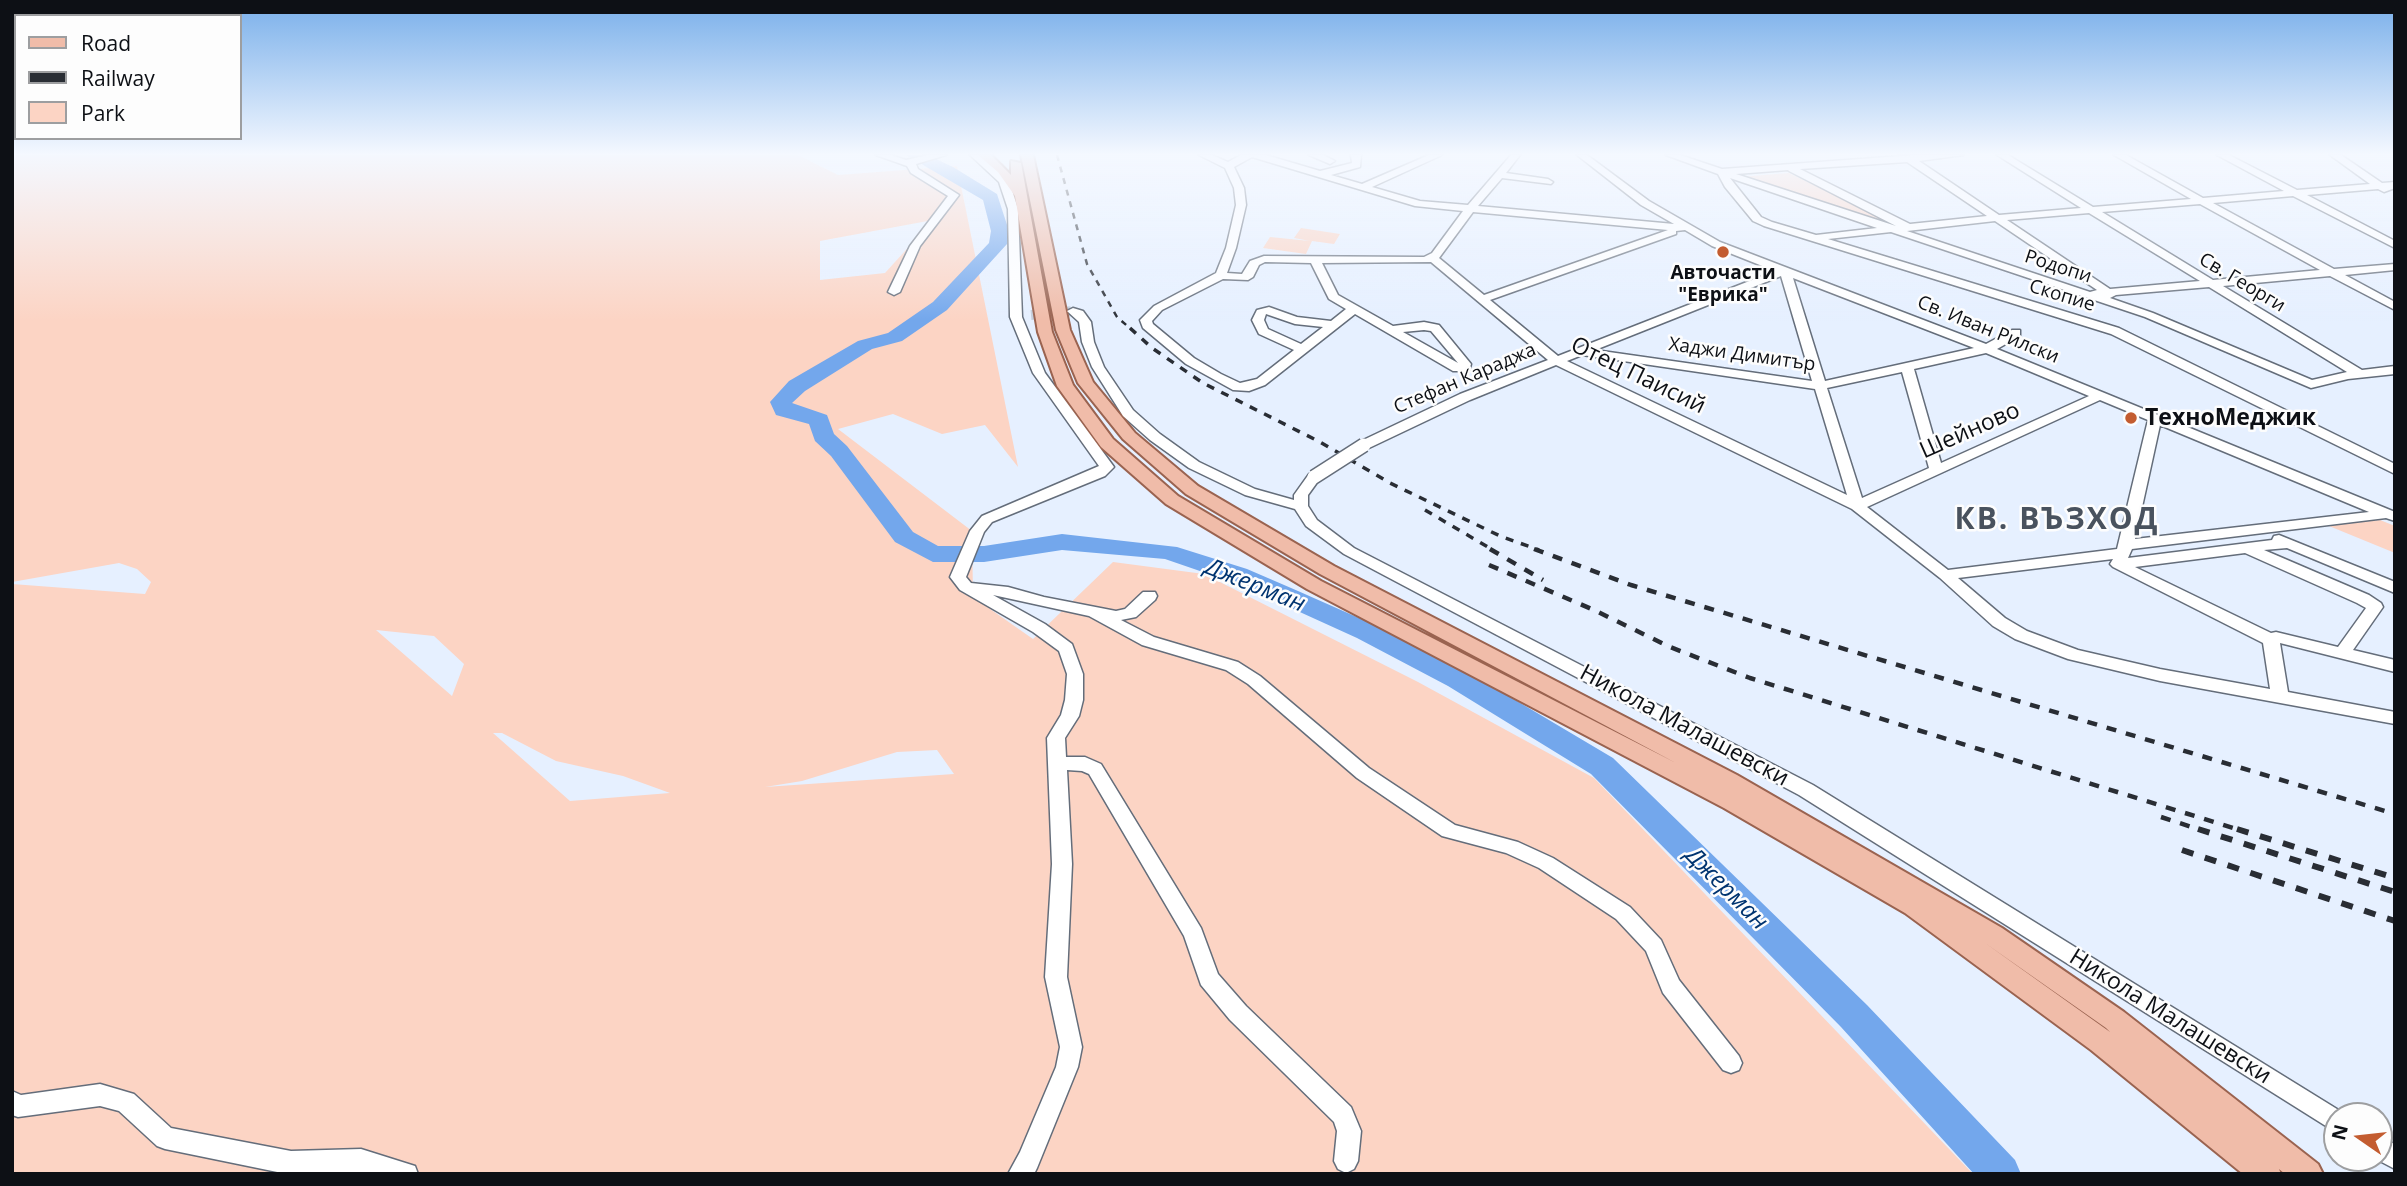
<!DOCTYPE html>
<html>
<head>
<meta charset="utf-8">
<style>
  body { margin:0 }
  #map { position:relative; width:2407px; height:1186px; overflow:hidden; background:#e6f0ff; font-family:"Open Sans",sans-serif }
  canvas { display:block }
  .frame { position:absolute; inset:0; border:14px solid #0d1015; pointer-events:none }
  .legend { position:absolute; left:14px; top:14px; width:228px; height:126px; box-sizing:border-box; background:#fdfdfd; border:2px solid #9d9ea0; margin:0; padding:9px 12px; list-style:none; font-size:21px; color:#0d1015 }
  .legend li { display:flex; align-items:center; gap:14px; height:35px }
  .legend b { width:35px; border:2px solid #9d9ea0 }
  .north { position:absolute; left:2323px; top:1102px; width:70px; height:70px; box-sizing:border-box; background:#fdfdfd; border:2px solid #9d9ea0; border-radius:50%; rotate:284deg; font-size:19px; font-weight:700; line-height:28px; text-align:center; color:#0d1015 }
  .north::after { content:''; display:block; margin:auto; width:24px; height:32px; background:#c35c30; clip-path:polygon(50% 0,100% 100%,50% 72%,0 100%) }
</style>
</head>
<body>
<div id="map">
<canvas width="2407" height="1186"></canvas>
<div class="frame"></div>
<ul class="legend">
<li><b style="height:9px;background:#f0bca9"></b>Road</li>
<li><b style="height:9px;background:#292d34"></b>Railway</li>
<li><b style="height:19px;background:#fcd4c4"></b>Park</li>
</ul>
<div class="north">N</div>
</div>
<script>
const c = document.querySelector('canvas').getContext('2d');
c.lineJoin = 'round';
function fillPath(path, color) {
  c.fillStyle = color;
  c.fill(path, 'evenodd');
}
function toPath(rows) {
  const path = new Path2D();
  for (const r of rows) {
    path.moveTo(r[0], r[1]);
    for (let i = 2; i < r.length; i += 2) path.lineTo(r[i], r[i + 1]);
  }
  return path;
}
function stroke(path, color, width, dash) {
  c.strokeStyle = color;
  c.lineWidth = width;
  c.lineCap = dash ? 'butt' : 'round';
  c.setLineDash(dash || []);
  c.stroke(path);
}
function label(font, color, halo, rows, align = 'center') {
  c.font = font + ' "Open Sans",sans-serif';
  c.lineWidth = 5;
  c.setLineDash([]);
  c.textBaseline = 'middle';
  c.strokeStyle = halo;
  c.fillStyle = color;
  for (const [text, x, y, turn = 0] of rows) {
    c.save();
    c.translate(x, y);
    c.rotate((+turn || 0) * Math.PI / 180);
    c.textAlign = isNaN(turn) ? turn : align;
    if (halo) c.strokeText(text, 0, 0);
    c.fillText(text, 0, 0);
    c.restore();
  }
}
fillPath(toPath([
  [12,155,798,155,838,175,957,166,1018,467,985,425,942,434,893,414,838,429,972,531,973,597,1033,639,1113,562,1204,574,1418,682,1594,778,1973,1174,12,1174,12,584,145,594,151,582,137,569,119,563,12,582],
  [933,220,885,273,820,280,820,241],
  [376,630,434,636,464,664,452,696],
  [493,733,502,733,556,761,623,776,670,793,570,801],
  [937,750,954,774,765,787,802,781,897,752],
  [1789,173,1889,221,1881,224,1738,177],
  [1301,228,1340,234,1334,244,1312,241,1306,254,1263,248,1270,237,1310,241,1294,238],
  [2380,520,2395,526,2395,553,2329,526]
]), '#fcd4c4');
fillPath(toPath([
  [906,155,928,155,953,167,997,194,1009,231,1007,244,947,310,902,341,872,349,805,391,792,403,827,415,834,434,847,446,913,532,938,546,984,546,1062,534,1177,547,1247,569,1298,591,1377,626,1468,672,1613,758,1867,1005,2015,1160,2021,1174,1974,1174,1841,1027,1591,774,1448,686,1357,638,1280,603,1229,581,1165,559,1062,550,984,562,933,562,895,542,831,456,815,441,809,424,776,415,770,402,789,381,858,341,888,333,933,302,989,243,991,231,983,200,906,155]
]), '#73a7ec');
stroke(toPath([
  [1031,315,1073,311]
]), '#c5cedc', 10, [10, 5]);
const minor = toPath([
  [876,155,891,155,906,160,928,155,946,155,916,164,918,169,959,195,920,246,900,292,894,295,888,292,910,246,948,196,911,173,907,166,876,155],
  [970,155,981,155,988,160,1009,181,1018,209,1022,317,1045,373,1114,467,1105,476,992,522,984,532,966,577,971,583,1008,587,1044,597,1116,611,1125,609,1143,592,1155,592,1157,596,1155,600,1136,617,1121,620,1154,637,1238,662,1260,676,1369,768,1455,825,1518,842,1553,858,1630,907,1661,940,1679,980,1739,1056,1742,1063,1739,1070,1731,1073,1723,1070,1663,993,1646,951,1616,919,1539,868,1506,853,1442,836,1357,778,1248,684,1226,670,1142,645,1089,616,993,595,1045,624,1072,644,1083,674,1083,700,1079,716,1065,738,1066,757,1085,757,1101,764,1201,928,1218,974,1246,1006,1351,1107,1361,1131,1358,1161,1354,1169,1346,1173,1338,1169,1334,1161,1337,1131,1334,1122,1230,1020,1201,985,1184,936,1089,774,1082,771,1067,770,1072,864,1067,977,1082,1047,1078,1067,1037,1168,1034,1174,1008,1174,1020,1152,1056,1067,1060,1047,1045,977,1052,864,1047,738,1061,715,1065,700,1067,674,1059,651,1033,632,960,590,950,577,970,531,982,516,1099,466,1033,373,1010,317,1008,209,999,182,970,155],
  [1199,155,1212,155,1228,162,1241,155,1266,155,1320,171,1352,163,1351,155,1361,155,1360,167,1331,175,1362,184,1429,155,1442,155,1372,187,1420,201,1468,205,1511,155,1520,155,1506,173,1548,179,1553,182,1551,184,1502,178,1478,206,1674,224,1641,205,1577,155,1587,155,1649,201,1720,242,1986,344,2012,330,2020,330,2020,336,1997,349,2395,512,2395,521,2386,518,2132,549,2128,558,2272,540,2274,536,2279,535,2395,582,2395,593,2287,548,2264,550,2369,595,2381,603,2383,607,2353,650,2395,660,2395,672,2280,643,2288,692,2395,712,2395,724,2160,681,2068,659,2015,639,1993,626,1940,578,1852,509,1556,365,1470,400,1369,448,1359,448,1357,445,1359,442,1460,394,1548,360,1431,262,1322,263,1338,295,1393,326,1424,322,1439,325,1471,364,1469,371,1453,371,1355,314,1265,385,1249,391,1233,390,1186,364,1143,328,1140,320,1154,306,1216,273,1226,248,1236,205,1234,188,1225,168,1199,155],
  [1252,157,1415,206,1463,211,1432,253,1424,257,1264,256,1250,261,1242,274,1227,273,1236,248,1246,205,1244,188,1234,167,1252,157],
  [1473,212,1668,230,1484,295,1439,258,1473,212],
  [1685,230,1712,246,1775,271,1558,356,1490,300,1676,234,1676,231,1685,230],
  [1265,262,1311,263,1329,299,1346,309,1331,321,1297,317,1269,307,1257,310,1252,320,1259,334,1294,350,1257,379,1240,383,1221,374,1194,358,1153,324,1152,321,1162,310,1223,279,1248,280,1253,277,1259,265,1265,262],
  [1781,276,1812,381,1595,350,1781,276],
  [1793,278,1974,348,1825,381,1793,278],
  [1266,314,1295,324,1323,327,1301,344,1268,329,1264,320,1266,314],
  [1424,330,1431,331,1458,363,1403,332,1424,330],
  [1986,353,2089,396,1941,463,1914,369,1986,353],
  [1582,355,1815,389,1847,495,1567,361,1582,355],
  [1902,372,1929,468,1862,498,1827,388,1902,372],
  [2100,400,2148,420,2117,549,1948,570,1867,507,2100,400],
  [2160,425,2369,512,2135,539,2160,425],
  [2245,553,2357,603,2366,608,2338,647,2276,632,2271,633,2135,567,2245,553],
  [2113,559,2110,564,2113,567,2263,643,2270,689,2160,669,2078,650,2027,631,2005,618,1958,578,2113,559],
  [1309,155,1323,155,1335,161,1330,164,1309,155],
  [1666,155,1680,155,1722,169,1915,155,1963,155,1919,161,1999,215,2081,208,1997,155,2008,155,2093,207,2191,199,2114,155,2126,155,2203,198,2284,191,2217,155,2229,155,2297,190,2370,184,2330,155,2341,155,2382,183,2395,182,2395,188,2384,192,2378,189,2307,195,2395,241,2395,248,2293,196,2213,203,2334,269,2395,264,2395,270,2345,275,2395,302,2395,310,2330,276,2223,286,2362,370,2395,366,2395,374,2348,379,2311,388,2145,317,1891,232,1828,239,2119,328,2395,464,2395,474,2111,334,1764,226,1753,221,1725,187,1718,174,1666,155],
  [1907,162,1987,216,1910,224,1800,169,1907,162],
  [1788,170,1789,171,1896,226,1736,174,1788,170],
  [1730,178,1877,228,1816,235,1772,222,1761,217,1730,178],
  [2200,204,2320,270,2213,280,2102,212,2200,204],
  [2089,213,2200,281,2110,289,2007,220,2089,213],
  [1995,221,2097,290,2090,292,1907,231,1995,221],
  [2209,287,2347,372,2312,380,2153,313,2110,298,2116,295,2209,287],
  [1073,308,1083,311,1091,322,1094,342,1104,367,1133,410,1160,434,1199,462,1255,489,1294,500,1294,495,1309,474,1319,474,1321,477,1308,495,1308,506,1317,520,1354,548,1813,785,2345,1114,2337,1116,2337,1133,1799,795,1344,554,1306,526,1295,509,1245,495,1189,468,1150,440,1123,416,1092,367,1082,342,1079,322,1067,311,1073,308],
  [100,1084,134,1094,171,1128,291,1151,361,1149,415,1166,418,1174,287,1174,165,1149,157,1146,119,1111,100,1106,18,1117,12,1115,12,1091,21,1095,100,1084],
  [2379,1137,2395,1144,2395,1169,2374,1158,2379,1158,2379,1137]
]);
const major = toPath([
  [978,155,991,155,1011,175,1011,161,1021,163,1052,332,1073,385,1113,439,1178,496,1321,581,1676,763,1320,574,1186,494,1123,439,1078,383,1056,330,1021,155,1033,155,1070,330,1093,382,1135,433,1198,486,1334,566,1737,775,2002,928,2124,1012,2318,1164,2323,1174,2285,1174,2279,1169,2281,1174,2243,1174,2091,1050,1905,913,1724,808,1307,589,1166,504,1101,447,1057,386,1038,332,1015,196,998,172,978,155],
  [1985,943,2106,1028,2110,1032,1985,943]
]);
stroke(minor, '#646d7a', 3);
stroke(major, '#9a6350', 4);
fillPath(minor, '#fff');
fillPath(major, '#f0bca9');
stroke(toPath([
  [1057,155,1087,264,1117,317,1132,330]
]), '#292d34', 2.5, [6, 6]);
stroke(toPath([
  [1130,328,1152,348,1203,383,1320,442,1390,483,1500,536,1539,550],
  [1425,510,1493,550]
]), '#292d34', 3.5, [8, 8]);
stroke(toPath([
  [1490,549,1543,580],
  [1534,549,1631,585,2395,814],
  [1489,565,1594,610,1670,647,1750,678,2243,831],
  [2161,817,2204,831]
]), '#292d34', 4.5, [10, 10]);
stroke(toPath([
  [2198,829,2395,892],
  [2237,829,2395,878],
  [2182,850,2395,921]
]), '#292d34', 6, [12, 12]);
const minorBridge = toPath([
  [1314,477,1364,445]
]);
stroke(minorBridge, '#646d7a', 16, []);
stroke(minorBridge, '#fff', 13);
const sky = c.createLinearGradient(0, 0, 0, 321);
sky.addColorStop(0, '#79afea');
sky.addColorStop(0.48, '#f4f8ff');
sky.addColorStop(1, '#f4f8ff00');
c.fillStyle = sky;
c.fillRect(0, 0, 2407, 321);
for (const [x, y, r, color] of [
  [1723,252,7,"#c35c30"],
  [2131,418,7,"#c35c30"]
]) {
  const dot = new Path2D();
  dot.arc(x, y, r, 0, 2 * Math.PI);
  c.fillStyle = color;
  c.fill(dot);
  stroke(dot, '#fdfdfd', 2.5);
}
label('19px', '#0d1015', '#fdfdfd', [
  ["Родопи",2058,267,18],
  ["Св. Георги",2242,283,31],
  ["Скопие",2062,296,17],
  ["Св. Иван Рилски",1988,330,22],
  ["Хаджи Димитър",1742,355,8],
  ["Стефан Караджа",1465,379,-23]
]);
label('bold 19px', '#0d1015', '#fdfdfd', [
  ["Авточасти",1723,274],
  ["\"Еврика\"",1723,296]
]);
label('23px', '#0d1015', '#fdfdfd', [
  ["Отец Паисий",1638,376,26],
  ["Шейново",1970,431,-24],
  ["Никола Малашевски",1684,726,28],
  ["Никола Малашевски",2170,1017,32]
]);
label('bold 23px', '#0d1015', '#fdfdfd', [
  ["ТехноМеджик",2145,418]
], 'left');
label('italic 24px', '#003470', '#fdfdfd', [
  ["Джерман",1255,586,22],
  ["Джерман",1726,889,45]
]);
c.letterSpacing = '2px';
label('bold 30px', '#49525e', '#fdfdfd', [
  ["КВ. ВЪЗХОД",2057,520]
]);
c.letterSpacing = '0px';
</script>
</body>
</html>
